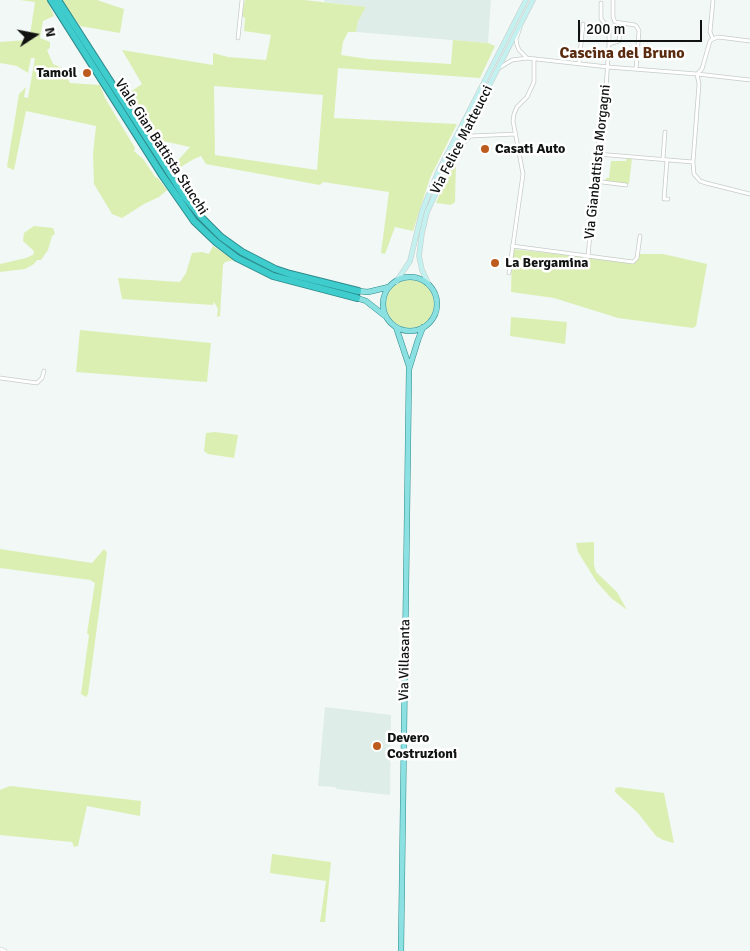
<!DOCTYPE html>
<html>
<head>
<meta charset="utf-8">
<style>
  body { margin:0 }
  #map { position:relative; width:750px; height:951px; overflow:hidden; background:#f1f8f5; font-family:Signika,sans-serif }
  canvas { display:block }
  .north { position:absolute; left:10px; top:10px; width:50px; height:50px; -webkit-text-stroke:4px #fff; paint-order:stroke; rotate:79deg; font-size:14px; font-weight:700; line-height:20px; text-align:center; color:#111312 }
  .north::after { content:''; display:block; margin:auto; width:18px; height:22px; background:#111312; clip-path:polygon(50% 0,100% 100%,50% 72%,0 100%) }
  .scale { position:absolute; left:578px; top:20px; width:124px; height:22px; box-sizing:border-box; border:2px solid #111312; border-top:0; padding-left:6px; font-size:15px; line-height:18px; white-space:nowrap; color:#111312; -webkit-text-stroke:4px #fff; paint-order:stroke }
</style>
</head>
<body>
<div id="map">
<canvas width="750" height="951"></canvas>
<div class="north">N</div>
<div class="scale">200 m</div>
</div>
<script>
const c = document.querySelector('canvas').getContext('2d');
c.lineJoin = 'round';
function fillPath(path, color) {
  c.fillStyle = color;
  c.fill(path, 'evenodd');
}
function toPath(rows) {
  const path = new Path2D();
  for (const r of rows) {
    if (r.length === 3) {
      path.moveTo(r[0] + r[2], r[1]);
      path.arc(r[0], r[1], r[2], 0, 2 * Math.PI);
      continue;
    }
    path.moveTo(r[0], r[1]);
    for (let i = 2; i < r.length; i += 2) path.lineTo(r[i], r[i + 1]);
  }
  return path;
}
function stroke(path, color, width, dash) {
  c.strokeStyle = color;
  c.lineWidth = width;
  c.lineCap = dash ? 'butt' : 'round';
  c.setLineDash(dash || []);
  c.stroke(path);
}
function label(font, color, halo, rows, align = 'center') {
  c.font = font + ' Signika,sans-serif';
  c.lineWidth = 5;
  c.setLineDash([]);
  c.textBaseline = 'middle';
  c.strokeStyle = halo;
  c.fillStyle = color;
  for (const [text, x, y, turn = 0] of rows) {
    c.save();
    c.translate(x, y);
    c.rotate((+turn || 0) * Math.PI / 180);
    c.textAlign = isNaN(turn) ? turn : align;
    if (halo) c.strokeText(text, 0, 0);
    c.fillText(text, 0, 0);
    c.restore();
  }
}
fillPath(toPath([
  [325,0,491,0,488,43,356,32,358,21,365,7,324,2],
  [325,707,391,715,390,795,337,789,335,787,318,786]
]), '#deede7');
fillPath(toPath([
  [20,0,47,0,54,16,43,21,40,38,50,42,50,48,47,50,53,64,62,68,70,83,100,85,105,98,135,148,134,151,143,159,156,178,157,177,167,190,159,197,144,204,122,218,112,214,94,184,93,154,96,126,26,111,14,170,7,167,19,94,26,87,24,97,28,98,35,58,31,58,28,73,17,66,0,63,0,42,27,40,30,35,35,2],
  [61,0,97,0,124,9,120,33,80,26],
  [245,0,304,0,366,7,358,21,356,32,348,32,343,42,341,55,368,59,451,64,453,40,488,43,495,46,480,78,338,68,334,118,457,124,430,178,413,231,395,227,385,254,381,253,389,192,323,182,320,185,206,164,201,156,194,159,172,172,172,167,190,147,154,139,127,94,142,84,122,50,213,65,213,53,228,57,266,60,271,35,244,31,245,18,242,16],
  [214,86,323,95,317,170,215,155],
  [627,158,632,158,629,184,606,181,606,178,609,178,611,161,626,161],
  [456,161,455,202,451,205,436,203,452,164],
  [34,226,53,228,55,234,52,236,48,250,41,260,37,260,34,264,25,269,0,272,0,264,26,258,33,255,34,251,23,241,24,233],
  [213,246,234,260,225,262,223,265,220,316,217,317,218,309,214,302,213,305,122,299,118,278,180,282,186,273,192,253,202,252,209,254],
  [512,249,634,263,639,254,663,254,707,264,696,326,693,328,618,318,554,298,511,292],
  [410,304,24],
  [511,317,567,322,565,344,510,336],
  [80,330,211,343,207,382,76,372],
  [215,432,238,435,234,458,208,454,204,451,206,433],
  [594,542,594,565,596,572,617,592,627,610,611,598,596,581,578,552,576,543],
  [0,549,92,563,104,549,107,552,88,694,86,697,81,694,89,635,87,633,95,583,90,580,0,568],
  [10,786,141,801,140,816,87,806,78,846,74,847,72,842,0,835,0,790],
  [618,787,664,793,674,843,663,840,656,836,638,813,615,792,615,789],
  [272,854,331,862,325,922,320,922,326,881,270,873]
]), '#dcefb3');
const street = toPath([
  [613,0,613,17,615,22,635,25,637,27,639,31,636,69],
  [713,0,710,32,713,39],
  [601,3,601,19,609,28,609,44],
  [520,28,516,39,517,45,519,50,527,58],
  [238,38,242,0],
  [750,41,718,37,713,39,710,41,702,69,697,74,750,80],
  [579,63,583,24],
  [499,68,512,60,527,58,608,67,697,74,699,84,693,162,694,174,700,181,706,183,750,194],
  [458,150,467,139,471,136,516,134],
  [597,154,693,162],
  [663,159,665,132],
  [667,160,664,199,668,199],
  [594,181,626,185],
  [512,246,633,262,637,258,640,236],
  [588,257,597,151,605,103,609,44,619,41,620,31],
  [509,273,523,174,513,121,514,114,517,107,527,97,534,82,534,59],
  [0,378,37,383,42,378,44,371],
  [0,949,5,951]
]);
const secondary = toPath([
  [396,282,410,261,422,211,438,172,526,0],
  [429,285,422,270,419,256,422,233,427,212,454,154,533,0]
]);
const primary = toPath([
  [410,304,27],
  [358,291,368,292,389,287],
  [357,298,366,301,385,316],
  [396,327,409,366],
  [401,951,409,369,418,340,423,327]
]);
const highway = toPath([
  [51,0,162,175,194,221,216,242,237,258,273,276,357,298],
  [58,0,184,196,201,217,221,237,242,252,275,269,290,274,358,291]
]);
stroke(street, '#c6ccc9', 4.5);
stroke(secondary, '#c6ccc9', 5.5);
stroke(primary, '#2e8b8c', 6);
stroke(highway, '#2e8b8c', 8);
stroke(street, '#fff', 3);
stroke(secondary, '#c5f0f0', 4.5);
stroke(primary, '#8be0e1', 5);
stroke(highway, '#3ecccd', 6);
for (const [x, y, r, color] of [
  [87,73,5,"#bd5b1e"],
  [485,149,5,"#bd5b1e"],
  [495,263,5,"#bd5b1e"],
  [377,746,5,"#bd5b1e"]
]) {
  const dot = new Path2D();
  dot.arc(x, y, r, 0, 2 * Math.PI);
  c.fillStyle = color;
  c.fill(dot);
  stroke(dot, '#fff', 2);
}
label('bold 14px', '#111312', '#fff', [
  ["Tamoil",77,73,"right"],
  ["Casati Auto",495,149],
  ["La Bergamina",505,263],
  ["Devero",387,738],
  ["Costruzioni",387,754]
], 'left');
label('14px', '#111312', '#fff', [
  ["Via Felice Matteucci",462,140,-63],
  ["Viale Gian Battista Stucchi",161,147,57],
  ["Via Gianbattista Morgagni",598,162,-84],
  ["Via Villasanta",405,660,-89]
]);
label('bold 16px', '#5a2b0f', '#fff', [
  ["Cascina del Bruno",622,54]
]);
</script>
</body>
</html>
